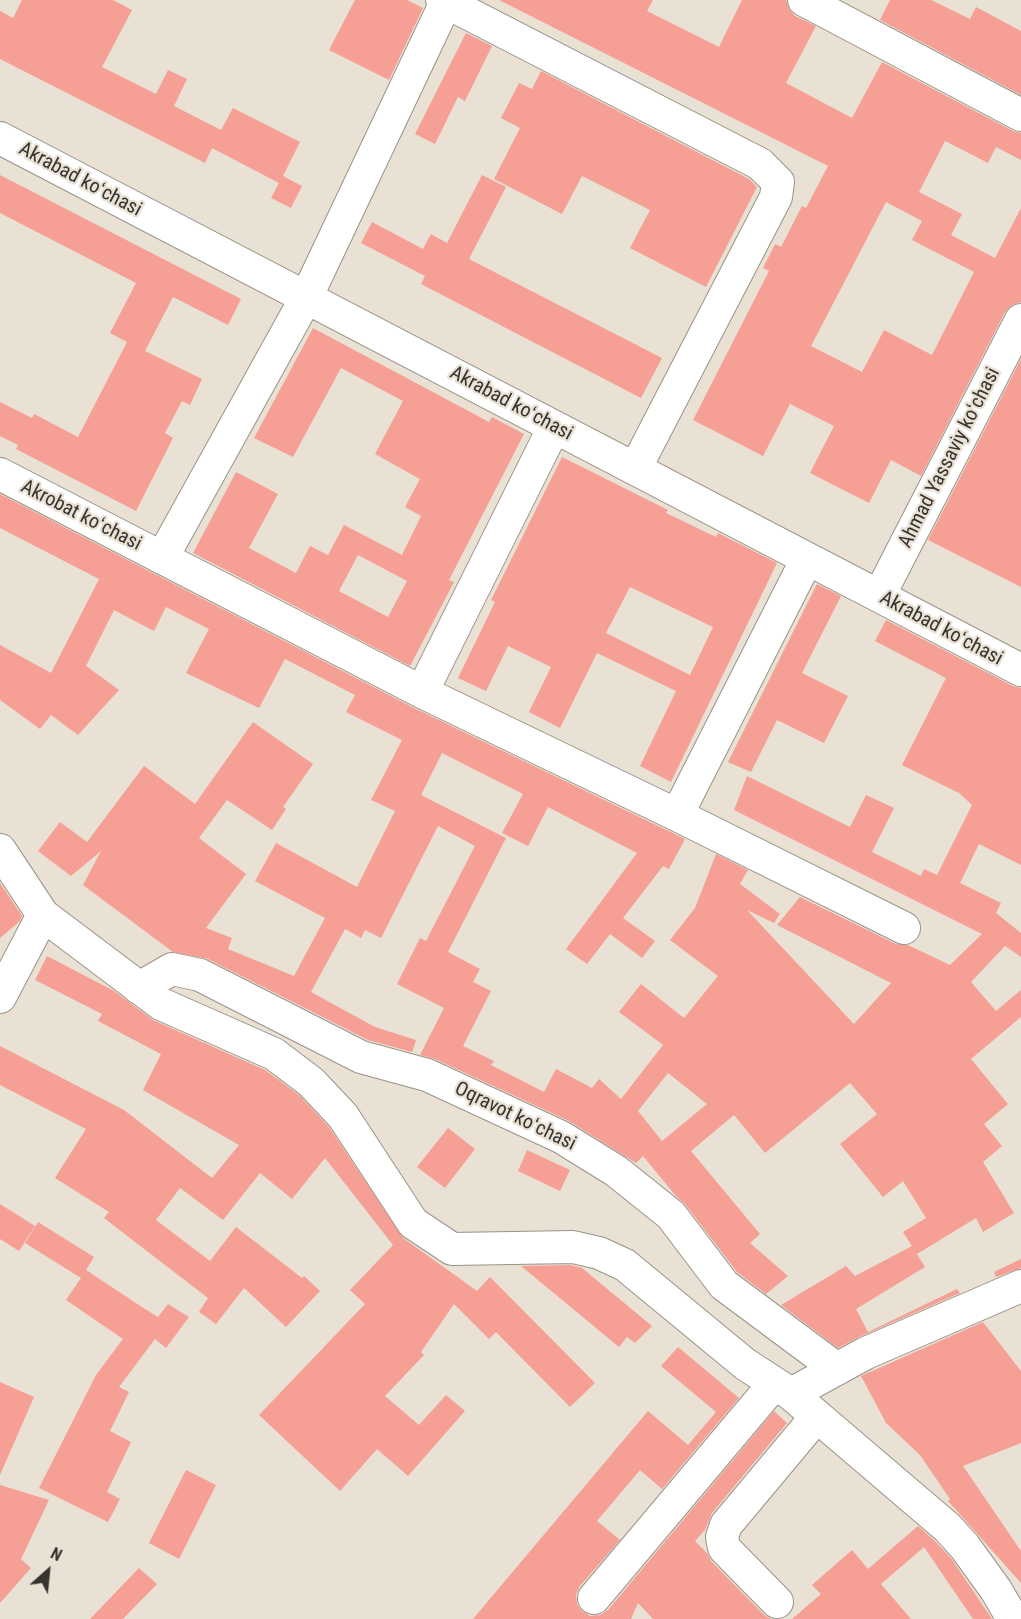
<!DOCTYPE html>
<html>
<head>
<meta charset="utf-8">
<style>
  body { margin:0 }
  #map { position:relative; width:1021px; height:1619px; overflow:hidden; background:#e9e1d4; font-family:"Roboto Condensed",sans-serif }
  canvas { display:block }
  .north { position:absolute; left:18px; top:1541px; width:60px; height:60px; -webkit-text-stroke:4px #e9e1d4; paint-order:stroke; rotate:27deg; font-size:16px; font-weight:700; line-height:24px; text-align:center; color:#37342f }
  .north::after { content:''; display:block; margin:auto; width:21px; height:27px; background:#37342f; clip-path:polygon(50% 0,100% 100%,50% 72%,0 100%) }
</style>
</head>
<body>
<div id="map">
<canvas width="1021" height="1619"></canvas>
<div class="north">N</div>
</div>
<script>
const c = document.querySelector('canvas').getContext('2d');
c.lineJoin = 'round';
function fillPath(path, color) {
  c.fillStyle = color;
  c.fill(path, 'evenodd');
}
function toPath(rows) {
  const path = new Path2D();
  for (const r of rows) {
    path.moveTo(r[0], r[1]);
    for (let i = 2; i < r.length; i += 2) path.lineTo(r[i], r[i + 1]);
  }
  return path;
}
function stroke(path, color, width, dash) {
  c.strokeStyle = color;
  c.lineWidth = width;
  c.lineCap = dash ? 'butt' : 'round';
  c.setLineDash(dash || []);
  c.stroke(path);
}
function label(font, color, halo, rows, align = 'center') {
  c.font = font + ' "Roboto Condensed",sans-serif';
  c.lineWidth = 4.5;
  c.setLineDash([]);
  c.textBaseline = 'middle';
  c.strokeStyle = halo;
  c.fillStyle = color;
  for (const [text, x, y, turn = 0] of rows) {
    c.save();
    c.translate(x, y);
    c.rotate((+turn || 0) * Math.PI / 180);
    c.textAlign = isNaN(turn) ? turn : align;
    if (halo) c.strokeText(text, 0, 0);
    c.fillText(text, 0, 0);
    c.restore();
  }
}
fillPath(toPath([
  [22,0,113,0,132,10,102,67,156,94,168,70,187,79,174,106,221,130,233,108,300,142,283,176,302,186,291,208,271,198,279,183,212,148,205,163,0,59,0,11,13,18],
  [355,0,407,0,423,8,389,80,329,50],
  [499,0,653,0,647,11,719,47,742,0,786,0,789,9,795,16,816,26,786,83,852,118,882,62,1013,131,1021,133,1021,160,996,147,988,163,945,141,919,192,962,214,951,235,995,258,1021,208,1021,302,1012,305,1005,312,921,476,891,460,869,503,810,473,834,426,790,404,763,456,693,420,769,271,763,268,775,244,781,247,802,206,806,208,828,166],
  [886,202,922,221,912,240,974,272,932,355,884,330,862,372,811,346],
  [890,0,931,0,970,19,976,7,1021,31,1021,95,880,20],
  [466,33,492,46,465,101,458,97,435,144,415,134],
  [541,71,749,179,757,187,706,287,630,248,650,210,582,176,562,214,494,179,520,128,501,118,519,83,532,89],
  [0,175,241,299,228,325,173,297,145,351,202,379,190,405,182,401,165,433,173,438,136,511,16,449,18,445,0,436,0,402,32,418,34,414,78,437,127,342,110,333,136,283,0,213],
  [482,175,506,187,469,259,662,358,641,398,421,284,425,276,361,243,372,222,423,249,431,234,447,243],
  [313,328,489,422,492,417,524,434,449,580,454,582,410,666,193,553,236,472,278,494,249,548,296,573,310,546,328,555,344,525,402,555,421,516,405,507,420,479,375,454,403,401,341,368,293,457,254,438],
  [358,555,407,581,388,617,339,591],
  [1021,359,1021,587,928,540],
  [562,457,668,510,666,513,716,537,718,533,777,563,671,782,640,766,676,691,597,653,560,728,529,712,551,667,508,646,486,691,458,678,495,602,491,600],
  [630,587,713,627,690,675,606,633],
  [0,494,414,708,685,839,669,869,663,866,623,918,655,941,642,958,610,934,587,964,566,949,637,853,548,807,528,846,502,833,523,794,442,753,421,795,506,838,448,952,480,969,473,982,491,991,463,1046,494,1061,491,1065,544,1092,556,1069,592,1088,599,1079,621,1099,663,1045,619,1012,641,984,684,1018,718,976,670,940,695,908,716,854,748,870,740,884,780,914,774,923,747,910,854,1024,891,983,777,925,800,897,896,944,908,945,950,965,982,934,734,810,747,776,850,827,866,795,894,808,872,852,921,876,924,869,937,875,972,805,959,793,902,765,946,678,875,641,886,620,1013,686,1021,688,1021,865,979,844,960,883,1001,903,996,913,1021,933,1021,957,1005,946,971,982,996,1011,1021,990,1021,1017,971,1059,1008,1104,984,1124,1002,1146,983,1162,1014,1213,983,1232,976,1218,917,1254,915,1251,925,1267,856,1309,868,1332,957,1289,960,1293,859,1337,838,1348,781,1305,846,1266,855,1276,912,1246,903,1232,926,1218,903,1181,883,1197,840,1144,877,1114,850,1083,765,1153,734,1115,691,1151,760,1234,750,1243,788,1276,766,1294,737,1272,685,1204,676,1196,643,1156,636,1163,569,1121,435,1059,420,1055,444,1008,397,984,420,938,426,941,475,846,438,826,381,938,365,930,361,938,345,929,311,992,375,1027,416,1040,412,1052,368,1040,208,959,173,952,83,885,101,851,71,876,38,851,60,822,87,842,144,766,195,804,253,722,313,764,283,807,286,809,272,830,227,800,199,838,246,874,206,928,232,938,228,949,294,976,325,918,255,881,276,843,357,887,395,811,371,800,402,740,346,712,355,695,285,659,259,708,186,673,209,629,166,607,154,631,114,610,86,666,119,690,78,735,51,715,40,729,0,700,0,645,51,673,99,579,0,528],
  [668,1073,707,1104,662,1141,638,1111],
  [817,584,841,596,802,673,848,696,824,743,777,720,751,772,728,762],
  [0,883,22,916,20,921,0,938],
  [47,956,114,991,153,1020,265,1070,299,1095,329,1127,403,1238,477,1291,490,1277,595,1383,570,1407,496,1332,489,1339,454,1304,421,1352,424,1355,385,1396,419,1425,446,1395,465,1411,408,1476,377,1449,340,1491,259,1415,365,1304,350,1290,393,1245,325,1158,292,1199,260,1173,223,1220,180,1188,156,1220,210,1261,236,1227,302,1278,304,1276,320,1291,286,1327,244,1288,216,1324,199,1312,208,1298,104,1218,109,1212,55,1178,86,1129,0,1085,0,1046,124,1110,212,1178,239,1145,143,1090,161,1054,98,1021,102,1014,35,980],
  [448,1128,475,1149,445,1188,417,1167],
  [527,1150,570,1170,560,1191,518,1171],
  [0,1204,35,1226,19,1251,0,1239],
  [38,1222,94,1257,86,1270,145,1309,158,1317,168,1304,189,1317,166,1348,155,1339,119,1387,129,1392,110,1431,131,1442,107,1492,120,1499,108,1522,39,1488,96,1375,123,1339,66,1300,81,1278,25,1243],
  [1021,1259,1021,1268,996,1277,994,1272],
  [571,1265,582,1268,652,1326,635,1343,627,1337,619,1347,521,1266],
  [983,1322,1021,1371,1021,1443,963,1466,1021,1551,1021,1583,948,1501,950,1499,920,1455,886,1423,861,1376],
  [678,1347,739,1398,662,1489,640,1470,597,1521,620,1540,580,1586,576,1594,577,1604,582,1611,590,1616,600,1615,608,1610,774,1411,787,1423,712,1513,705,1530,695,1541,707,1553,711,1561,764,1615,771,1619,653,1619,638,1603,631,1619,473,1619,648,1411,688,1445,716,1412,661,1366],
  [0,1382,34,1397,0,1475],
  [186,1470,216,1485,179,1559,149,1543],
  [0,1485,49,1500,21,1559,31,1568,0,1603],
  [918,1526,935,1541,951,1558,992,1619,973,1619,924,1547,881,1584,911,1619,792,1619,821,1594,812,1585,852,1550,868,1569],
  [139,1568,157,1584,123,1619,90,1619]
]), '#f59f95');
const minor = toPath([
  [442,0,760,164,778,182,776,197,635,469],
  [804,0,1021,115],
  [0,138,1021,670],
  [0,474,422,692,677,815,904,928],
  [162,558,306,298,447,0],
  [879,596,1021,320],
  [422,692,554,427],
  [677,815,807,559],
  [0,850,43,915,161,1004,274,1054,311,1082,343,1116,413,1223,452,1249,573,1247,599,1253,625,1265,745,1364,791,1394,948,1528,965,1547,996,1590,1013,1619],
  [139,988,172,969,200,975,361,1057,427,1075,561,1137,616,1171,671,1215,724,1285,837,1369],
  [0,997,43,915],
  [791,1394,866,1353,1021,1286],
  [594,1598,774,1384],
  [777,1602,724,1548,722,1537,726,1525,817,1416]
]);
stroke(minor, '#9a9387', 34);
stroke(minor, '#fff', 32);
label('20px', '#37342f', '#e9e1d4', [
  ["Akrabad koʻchasi",80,180,28],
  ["Akrabad koʻchasi",511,404,28],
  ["Ahmad Yassaviy koʻchasi",950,458,-63],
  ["Akrobat koʻchasi",81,516,27],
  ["Akrabad koʻchasi",941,629,28],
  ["Oqravot koʻchasi",515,1117,26]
]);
</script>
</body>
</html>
